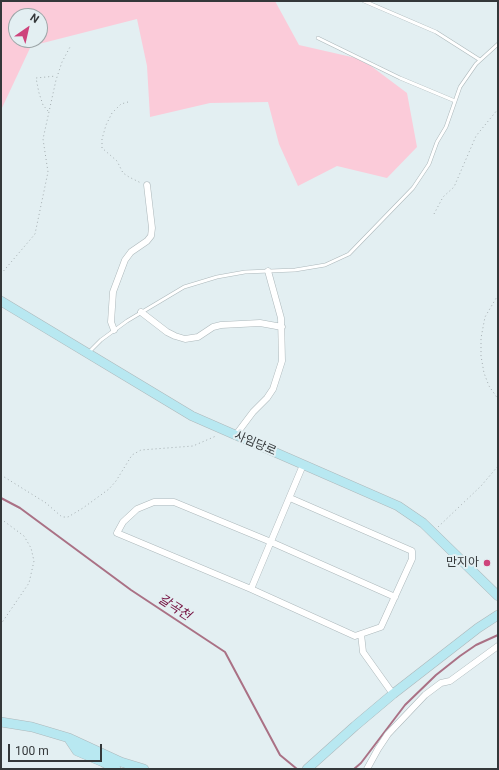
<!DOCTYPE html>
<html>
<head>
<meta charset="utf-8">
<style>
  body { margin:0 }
  #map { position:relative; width:499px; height:770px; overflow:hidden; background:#e3eff2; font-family:Roboto,sans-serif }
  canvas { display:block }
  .frame { position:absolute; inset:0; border:2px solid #34383a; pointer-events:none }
  .north { position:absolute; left:8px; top:8px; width:40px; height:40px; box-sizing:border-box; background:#e3eff2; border:1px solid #9da6a8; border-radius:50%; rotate:34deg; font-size:11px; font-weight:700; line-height:16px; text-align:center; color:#34383a }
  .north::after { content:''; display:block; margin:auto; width:14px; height:18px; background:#ce447c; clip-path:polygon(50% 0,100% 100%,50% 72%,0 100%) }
  .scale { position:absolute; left:8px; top:744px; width:94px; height:18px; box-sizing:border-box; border:2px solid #34383a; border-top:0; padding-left:5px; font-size:12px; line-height:14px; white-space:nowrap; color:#34383a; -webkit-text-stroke:3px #e3eff2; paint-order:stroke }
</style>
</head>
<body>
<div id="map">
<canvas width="499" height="770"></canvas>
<div class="frame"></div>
<div class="north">N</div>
<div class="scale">100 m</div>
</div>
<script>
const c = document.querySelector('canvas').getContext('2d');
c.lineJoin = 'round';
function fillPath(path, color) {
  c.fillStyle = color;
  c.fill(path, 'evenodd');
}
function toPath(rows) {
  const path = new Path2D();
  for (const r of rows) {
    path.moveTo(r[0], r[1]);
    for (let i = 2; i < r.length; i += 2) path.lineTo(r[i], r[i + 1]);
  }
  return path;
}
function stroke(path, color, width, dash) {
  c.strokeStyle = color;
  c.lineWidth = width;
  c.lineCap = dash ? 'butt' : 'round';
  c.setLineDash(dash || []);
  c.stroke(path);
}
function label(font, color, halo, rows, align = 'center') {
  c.font = font + ' Roboto,"Noto Sans KR",sans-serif';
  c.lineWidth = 4;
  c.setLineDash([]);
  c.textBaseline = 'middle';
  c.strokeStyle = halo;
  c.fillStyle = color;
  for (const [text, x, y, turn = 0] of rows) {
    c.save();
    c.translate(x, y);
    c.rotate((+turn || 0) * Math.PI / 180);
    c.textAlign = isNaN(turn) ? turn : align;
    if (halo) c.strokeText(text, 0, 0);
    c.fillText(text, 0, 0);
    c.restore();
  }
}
fillPath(toPath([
  [1,1,275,1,299,45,356,58,371,66,407,93,417,147,387,178,337,166,298,186,279,144,268,102,210,103,150,117,147,66,137,19,31,46,1,110],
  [16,16,40,16,40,40,16,40]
]), '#fbcbd9');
stroke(toPath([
  [1,498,20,508,131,590,225,652,280,755,297,769],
  [354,769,361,763,405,705,436,675,460,656,476,645,498,635]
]), '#aa7185', 2);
const service = toPath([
  [364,1,436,32,480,60],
  [318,38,400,78,455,101],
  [88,353,101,340,127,321,184,287,217,277,245,272,295,270,325,265,349,254,413,188,429,164,437,142,446,127,460,87,476,64,498,44]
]);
const minor = toPath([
  [141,312,167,332,175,336,185,339,198,337,213,327,221,325,260,323,282,327],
  [114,330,111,322,113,292,125,260,131,252,147,241,151,236,152,228,147,185],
  [235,436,253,412,267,398,273,389,282,361,281,318,268,271],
  [290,498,412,551,412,559,381,627,355,636,251,589,117,533,123,522,137,509,154,502,174,502,271,542,395,597],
  [251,589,303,465],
  [361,634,363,652,393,694],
  [367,769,378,749,388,734,425,695,441,683,450,681,498,646]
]);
const secondary = toPath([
  [1,301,192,416,398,506,423,523,498,596],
  [1,722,32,727,69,738,121,762,144,769],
  [69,739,77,751,103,762,116,769],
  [307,769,355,726,393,694,478,628,498,615]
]);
stroke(service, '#adb8bb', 4);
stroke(minor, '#adb8bb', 7);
stroke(secondary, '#adb8bb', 10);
stroke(toPath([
  [128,102,121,104,112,113,106,125,102,139,102,148,117,161,123,173,129,177,141,183],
  [48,111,43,105,39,93,36,78,56,76],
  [434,214,443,197,454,187,476,136,498,109],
  [1,274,35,234,48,172,43,139,56,80,62,62,70,47],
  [498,295,485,317,481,338,481,356,484,373,489,386,498,399],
  [1,475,46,503,62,517,68,517,83,508,109,489,116,481,132,455,141,450,193,446,216,436],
  [1,519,24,536,31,548,34,561,29,583,1,624],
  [438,527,481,486,498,466]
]), '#a3acaf', 1, [1, 3]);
stroke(service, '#fff', 3);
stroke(minor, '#fff', 6);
stroke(secondary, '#b8e8f1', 9);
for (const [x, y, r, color] of [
  [487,563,4,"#ce447c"]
]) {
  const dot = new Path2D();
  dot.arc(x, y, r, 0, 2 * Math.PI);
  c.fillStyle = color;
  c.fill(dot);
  stroke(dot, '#e3eff2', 1.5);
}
label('12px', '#34383a', '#e3eff2', [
  ["사임당로",255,444,23]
]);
label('12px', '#34383a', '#e3eff2', [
  ["만지아",479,563]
], 'right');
label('italic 13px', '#730e3e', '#e3eff2', [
  ["갈곡천",174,608,33]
]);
</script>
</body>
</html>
